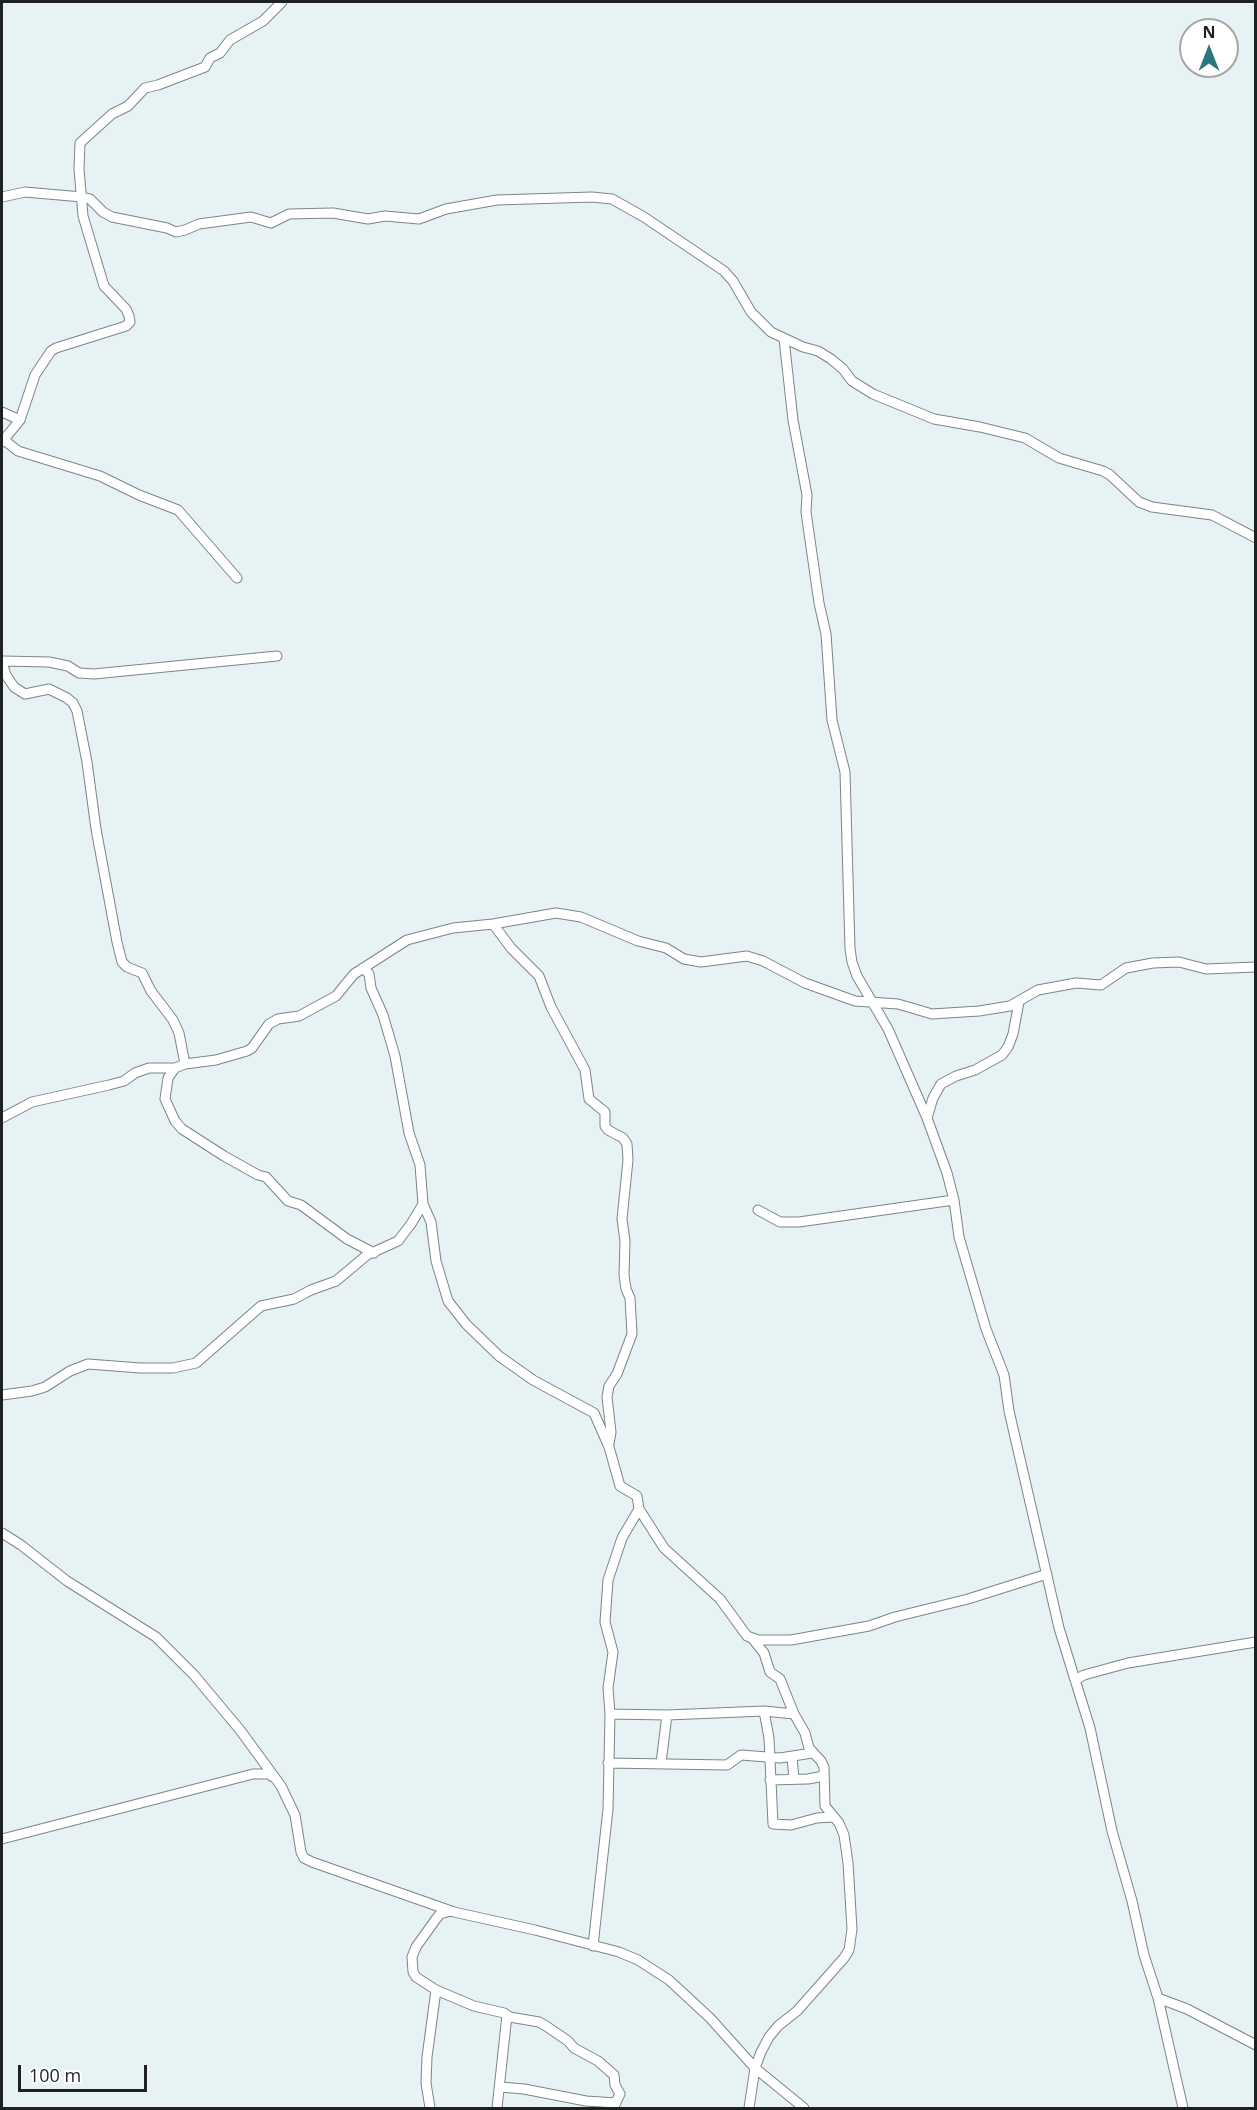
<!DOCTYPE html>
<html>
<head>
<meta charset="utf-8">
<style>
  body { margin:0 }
  #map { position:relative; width:1257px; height:2110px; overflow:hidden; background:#e7f2f4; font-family:"Open Sans",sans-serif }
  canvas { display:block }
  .frame { position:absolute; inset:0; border:3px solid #1d2121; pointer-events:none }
  .north { position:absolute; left:1179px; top:18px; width:60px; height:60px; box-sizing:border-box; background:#fff; border:2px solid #a5a6a6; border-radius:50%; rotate:0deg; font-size:16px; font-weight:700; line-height:24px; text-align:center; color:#1d2121 }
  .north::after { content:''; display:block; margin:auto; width:21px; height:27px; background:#2e7680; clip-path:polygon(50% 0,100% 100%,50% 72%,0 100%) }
  .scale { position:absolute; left:18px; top:2065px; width:129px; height:27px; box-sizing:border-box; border:3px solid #1d2121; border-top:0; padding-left:8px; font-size:18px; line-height:21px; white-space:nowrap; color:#1d2121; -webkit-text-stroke:4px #fff; paint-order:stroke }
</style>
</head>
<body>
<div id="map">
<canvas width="1257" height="2110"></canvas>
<div class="frame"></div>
<div class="north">N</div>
<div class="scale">100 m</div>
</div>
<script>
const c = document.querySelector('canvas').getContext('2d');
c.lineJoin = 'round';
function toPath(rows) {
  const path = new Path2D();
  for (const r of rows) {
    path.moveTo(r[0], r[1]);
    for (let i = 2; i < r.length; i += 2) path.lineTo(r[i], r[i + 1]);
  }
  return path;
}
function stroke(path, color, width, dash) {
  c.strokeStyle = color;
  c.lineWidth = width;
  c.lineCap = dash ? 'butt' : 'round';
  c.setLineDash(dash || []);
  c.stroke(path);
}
const street = toPath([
  [2,197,25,192,82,197,90,199,103,212,112,217,167,228,176,232,185,230,199,224,251,217,271,223,289,214,333,213,368,219,385,216,419,219,446,209,497,200,592,197,612,199,644,217,724,271,733,281,751,312,771,332,803,347,818,351,831,359,843,369,852,381,873,394,934,419,980,427,1025,438,1059,458,1103,471,1110,475,1139,502,1152,507,1212,515,1256,538],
  [784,339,793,420,807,495,806,512,819,603,826,634,832,720,845,772,850,949,852,962,857,976,888,1029,927,1118,947,1173,954,1200,959,1237,986,1329,1004,1375,1009,1411,1059,1628,1090,1728,1112,1831,1132,1901,1144,1955,1158,1998,1183,2108],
  [2,412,20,420],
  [3,439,18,451,100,476,139,495,178,510,237,578],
  [2,442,20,420,35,375,51,351,56,348,126,326,130,322,129,316,126,309,104,286,83,216,79,169,80,143,112,114,128,106,145,88,158,85,205,67,210,58,220,53,230,40,263,21,282,2],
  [2,661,49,662,68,666,79,673,94,674,277,656],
  [2,662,6,675,14,687,25,694,49,689,67,698,73,703,77,711,87,762,96,829,117,942,122,962,127,967,142,973,151,991,173,1020,179,1033,185,1064],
  [493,924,511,948,539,976,551,1007,585,1070,589,1099,605,1112,605,1126,608,1130,623,1138,627,1144,628,1160,622,1219,625,1241,624,1275,626,1289,630,1298,632,1334,617,1374,609,1386,607,1397,611,1432,609,1444],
  [363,968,369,974,371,988,383,1015,395,1056,409,1133,420,1165,423,1204,431,1222,436,1261,448,1301,466,1324,499,1356,533,1380,594,1413,609,1447,620,1486,637,1496,639,1509,664,1548,720,1599,747,1636,758,1640,791,1640,869,1626,895,1617,968,1599,1047,1574],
  [175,1068,168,1078,165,1099,175,1121,182,1129,224,1156,258,1175,266,1177,288,1201,301,1205,347,1239,374,1253],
  [2,1118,32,1102,109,1085,124,1081,135,1073,149,1068,175,1068,185,1064,216,1060,247,1051,252,1048,269,1024,278,1019,299,1016,336,996,354,974,407,940,453,928,493,924,556,913,581,917,638,941,666,948,684,959,701,962,747,956,763,961,805,983,855,1001,898,1004,932,1014,979,1011,1010,1006,1038,990,1076,983,1101,985,1126,968,1153,963,1179,962,1206,969,1256,967],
  [927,1118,933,1098,941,1084,956,1076,975,1070,1002,1055,1008,1047,1013,1034,1019,1002],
  [758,1210,780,1222,799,1222,954,1200],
  [2,1395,32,1391,45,1387,70,1371,88,1364,140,1368,173,1368,196,1363,261,1306,294,1299,311,1290,336,1281,367,1255,398,1241,411,1224,423,1204],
  [2,1533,21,1545,67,1581,156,1637,194,1675,240,1730,281,1786,295,1815,301,1852,304,1858,312,1862,454,1912,535,1930,619,1952,638,1960,669,1980,710,2018,755,2068,804,2108],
  [1075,1680,1084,1675,1128,1663,1256,1642],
  [764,1711,769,1738,773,1824,791,1825,817,1818,833,1817],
  [610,1714,667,1715,764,1711,794,1714],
  [792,1757,794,1779],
  [608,1763,727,1765,741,1755,780,1758,812,1753],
  [661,1763,667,1715],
  [770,1780,808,1779,824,1776],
  [2,1839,253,1774,269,1774,273,1777],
  [593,1946,608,1809,610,1714,608,1688,613,1652,605,1622,608,1580,622,1538,639,1509],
  [436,1990,474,2006,504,2013,510,2017,539,2022,546,2026,568,2041,574,2048,598,2061,614,2075,615,2085,620,2094,613,2108],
  [1158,1998,1187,2009,1256,2045],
  [500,2087,524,2089,586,2101,616,2103],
  [430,2108,426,2083,427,2057,436,1990,416,1977,413,1972,412,1957,416,1947,436,1919,440,1914,451,1911],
  [497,2108,507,2015],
  [749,2108,755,2068,761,2052,769,2037,778,2026,797,2011,844,1958,849,1950,852,1929,848,1863,844,1835,839,1823,825,1806,824,1767,821,1761,809,1748,805,1733,794,1714,780,1679,770,1672,764,1653,752,1638]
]);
stroke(street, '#7b8587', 11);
stroke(street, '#fff', 9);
</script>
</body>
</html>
